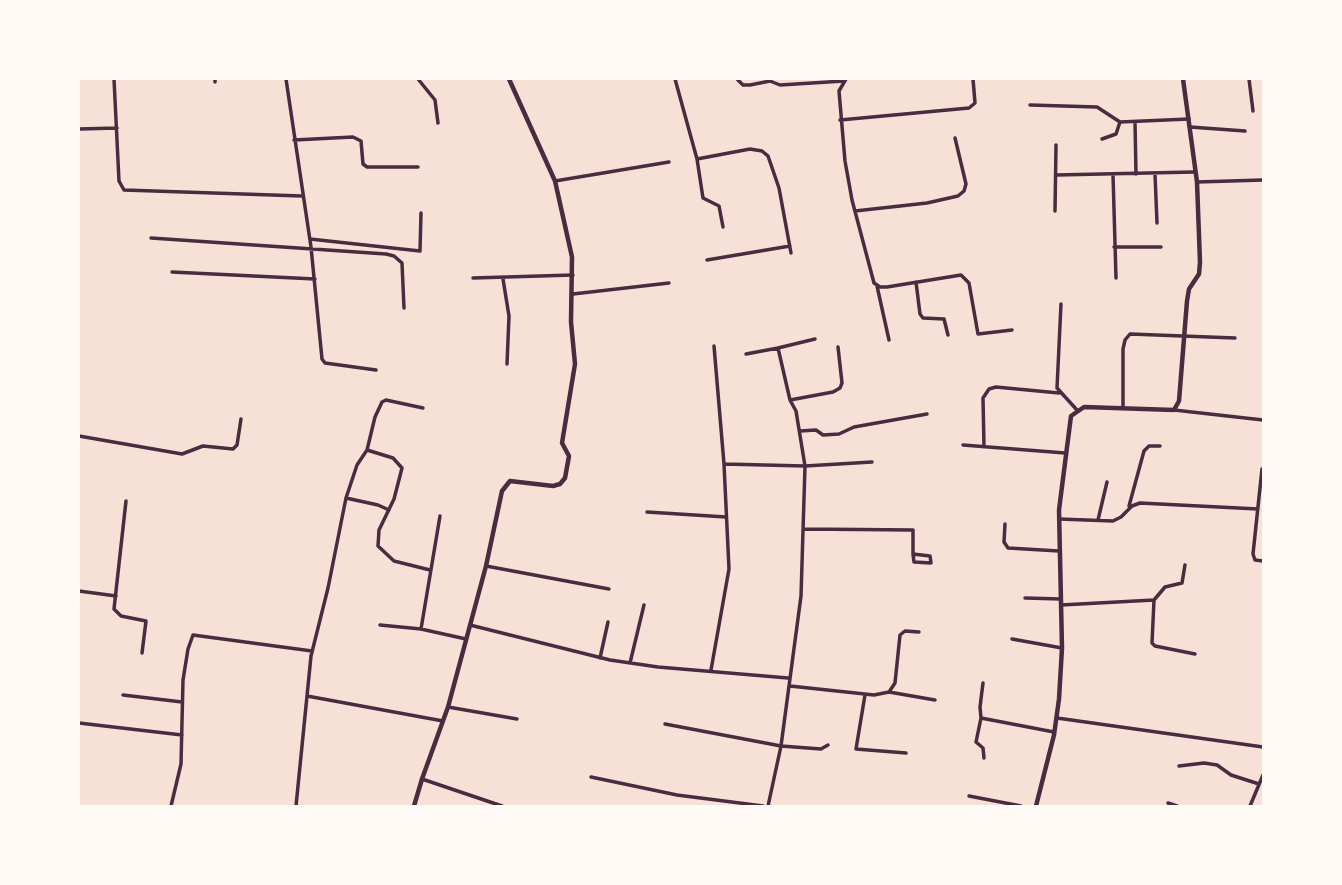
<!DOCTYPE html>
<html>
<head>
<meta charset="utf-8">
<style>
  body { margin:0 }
  #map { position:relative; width:1342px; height:885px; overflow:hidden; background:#f7e1d7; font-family:"IBM Plex Sans",sans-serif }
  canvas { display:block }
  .frame { position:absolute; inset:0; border:80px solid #fffaf5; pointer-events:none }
</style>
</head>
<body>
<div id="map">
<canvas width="1342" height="885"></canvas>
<div class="frame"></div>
</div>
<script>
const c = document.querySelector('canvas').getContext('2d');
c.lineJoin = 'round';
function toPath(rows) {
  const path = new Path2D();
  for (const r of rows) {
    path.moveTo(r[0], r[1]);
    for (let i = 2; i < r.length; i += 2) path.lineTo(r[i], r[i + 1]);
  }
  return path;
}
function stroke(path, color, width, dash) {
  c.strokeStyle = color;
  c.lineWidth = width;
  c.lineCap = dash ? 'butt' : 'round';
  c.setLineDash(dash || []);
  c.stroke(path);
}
stroke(toPath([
  [114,79,119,181,124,190,302,196],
  [215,79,215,82],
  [286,79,311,247,322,359,325,363,376,370],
  [418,79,435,100,438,123],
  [675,79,697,159,703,198,719,206,723,227],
  [737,79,743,85,750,85,770,81,780,85,844,81],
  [846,79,839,91,845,161,852,200,874,283,880,287,887,287,961,275,969,283,978,334,1012,330],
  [1249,79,1253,111],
  [1030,105,1097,107,1120,122,1189,119],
  [840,120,969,108,975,103,973,79],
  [1135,122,1136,174],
  [1190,127,1245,131],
  [79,129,117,128],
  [1102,139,1116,134,1120,122],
  [294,140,353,137,361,141,363,164,367,167,418,167],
  [697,159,750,149,762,151,768,156,779,188,791,253],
  [1155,174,1157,223],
  [1056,175,1194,172],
  [1113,175,1116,278],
  [555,181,669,162],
  [1197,182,1263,180],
  [855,211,927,203,958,196,964,191,966,184,955,138],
  [1055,211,1056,145],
  [151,238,386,254,394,256,402,263,404,308],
  [310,239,420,251,421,213],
  [1114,247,1161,247],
  [707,260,790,246],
  [172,272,315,279],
  [473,278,573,275],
  [503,279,509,316,507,364],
  [916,282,920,314,923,318,944,319,948,335],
  [877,286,889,340],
  [573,294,669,283],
  [1061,304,1057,388,1077,410],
  [714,346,724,464],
  [746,354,778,348],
  [790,400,833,392,840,388,842,383,838,347],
  [423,408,386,400,382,402,375,417,367,450,393,458,402,468,394,499,379,530,378,546,394,561,430,570],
  [1123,408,1123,349,1125,340,1130,334,1235,338],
  [1174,410,1263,420],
  [800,431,816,430,823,435,839,434,854,427,927,414],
  [79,436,182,454,203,446,233,449,237,445,241,419],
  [963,445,1065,453],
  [984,447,983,398,989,389,996,387,1059,393],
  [367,450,357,465,346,498,378,505,389,510],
  [1262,469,1253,554,1255,560,1263,561],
  [126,501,114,609,121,616,146,621,142,653],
  [1129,506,1144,451,1149,446,1160,446],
  [647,512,726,517],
  [1059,519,1113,521,1121,517,1132,506,1140,503,1258,509],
  [1098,520,1107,482],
  [1005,524,1004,542,1008,548,1059,551],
  [804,529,913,530,913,554],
  [913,554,930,556,931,563,914,562,913,554],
  [486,566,609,589],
  [79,591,116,596],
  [1025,598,1061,599],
  [1154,600,1165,587,1182,583,1185,565],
  [1061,605,1154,600,1152,643,1155,646,1195,654],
  [380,625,421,629,466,639],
  [470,625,610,660,658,667,788,678],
  [421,629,440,516],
  [1012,639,1062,648],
  [600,658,608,622],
  [630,663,644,605],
  [711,670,729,569,724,464,805,466,872,462],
  [983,683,980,707,981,718,1054,732],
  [790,686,874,695,889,692,895,683,900,635,905,631,919,632],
  [889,692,935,700],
  [123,695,182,702],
  [865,695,856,749,906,753],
  [307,696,311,656,328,588,346,498],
  [448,707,517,719],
  [981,718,976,742,983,748,984,758],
  [1057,718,1263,747],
  [79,723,182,735],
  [665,724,781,746,821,749,828,745],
  [1179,766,1204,763,1217,765,1231,775,1259,784],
  [591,777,677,795,763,806],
  [422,779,502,806],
  [969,796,1021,806],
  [1168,803,1177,806],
  [171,806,181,764,183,680,188,649,193,635,312,651],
  [296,806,307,696,443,721],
  [768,806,781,746,801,596,805,466,796,411,790,400,778,348,815,339],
  [1250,806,1263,775]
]), '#4a2c40', 3.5);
stroke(toPath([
  [414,806,422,779,448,707,486,566,502,491,510,481,553,486,560,484,565,478,569,456,562,443,575,364,571,322,572,257,555,181,509,79],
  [1036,806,1054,735,1059,699,1062,648,1059,510,1071,416,1084,407,1174,410,1179,401,1187,301,1189,289,1199,274,1200,262,1197,182,1183,79]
]), '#4a2c40', 4.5);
</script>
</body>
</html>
